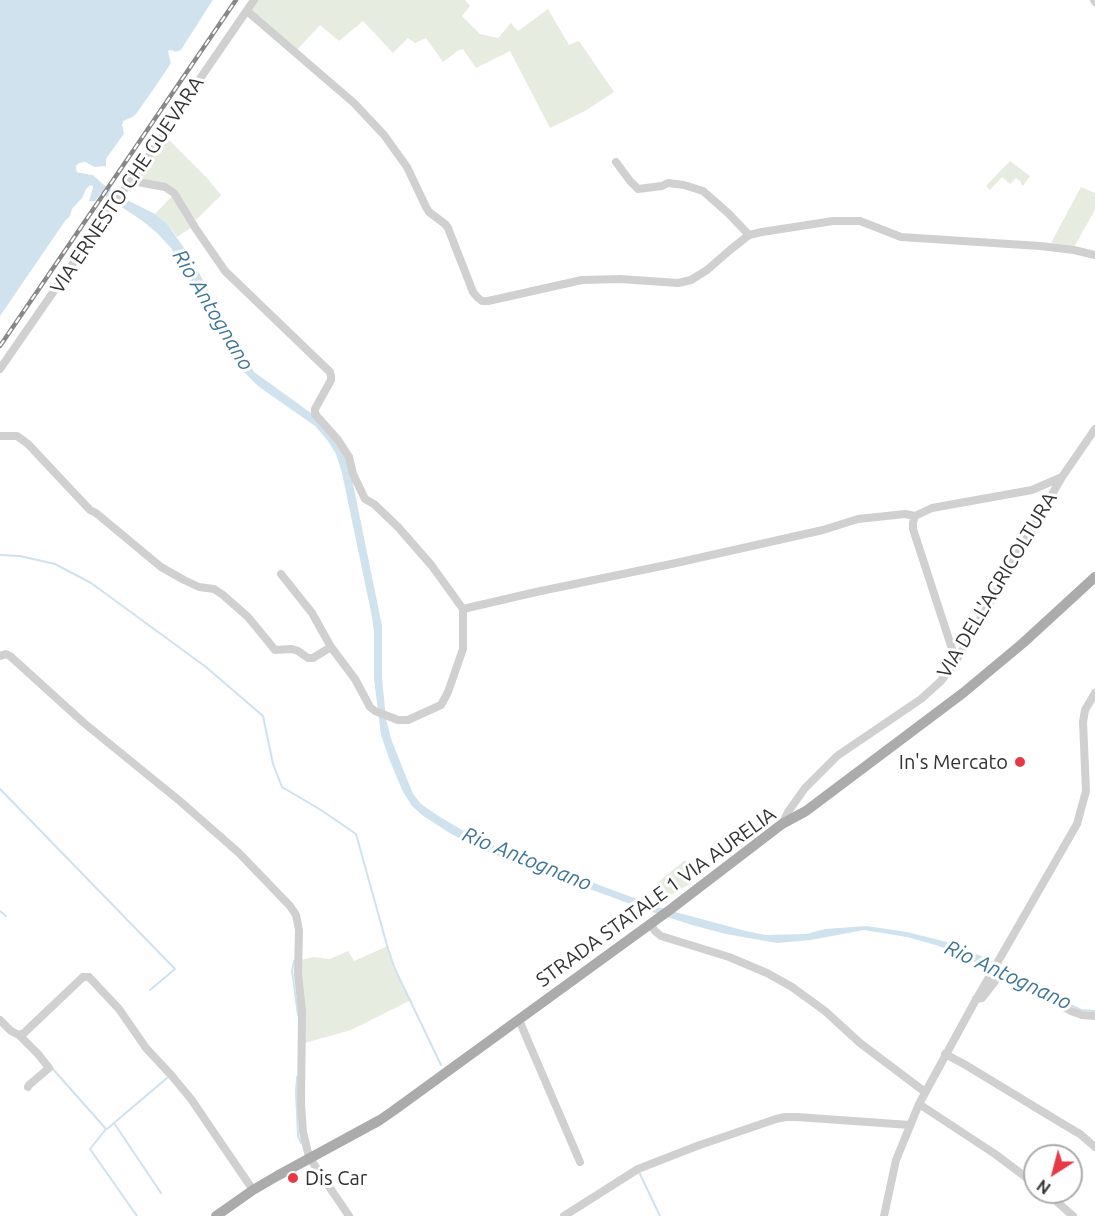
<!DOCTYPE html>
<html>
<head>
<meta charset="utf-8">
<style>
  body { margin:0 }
  #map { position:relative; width:1095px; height:1216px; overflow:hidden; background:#fff; font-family:Ubuntu,sans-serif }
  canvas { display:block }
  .north { position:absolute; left:1023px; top:1144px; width:60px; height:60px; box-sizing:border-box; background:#fff; border:2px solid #adadad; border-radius:50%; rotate:216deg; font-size:16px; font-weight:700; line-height:24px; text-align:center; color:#333 }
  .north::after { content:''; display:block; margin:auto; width:21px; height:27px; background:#e63946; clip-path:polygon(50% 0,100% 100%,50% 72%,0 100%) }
</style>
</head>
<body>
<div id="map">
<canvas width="1095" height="1216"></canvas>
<div class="north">N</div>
</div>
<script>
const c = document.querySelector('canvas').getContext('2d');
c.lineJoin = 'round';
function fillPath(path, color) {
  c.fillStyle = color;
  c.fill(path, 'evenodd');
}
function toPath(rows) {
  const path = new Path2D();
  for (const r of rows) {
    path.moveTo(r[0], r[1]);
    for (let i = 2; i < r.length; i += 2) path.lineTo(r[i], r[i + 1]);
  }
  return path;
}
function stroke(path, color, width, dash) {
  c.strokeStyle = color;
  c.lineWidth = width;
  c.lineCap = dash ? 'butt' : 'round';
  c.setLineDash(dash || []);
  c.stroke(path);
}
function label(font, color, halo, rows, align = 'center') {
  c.font = font + ' Ubuntu,sans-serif';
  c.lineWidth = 6;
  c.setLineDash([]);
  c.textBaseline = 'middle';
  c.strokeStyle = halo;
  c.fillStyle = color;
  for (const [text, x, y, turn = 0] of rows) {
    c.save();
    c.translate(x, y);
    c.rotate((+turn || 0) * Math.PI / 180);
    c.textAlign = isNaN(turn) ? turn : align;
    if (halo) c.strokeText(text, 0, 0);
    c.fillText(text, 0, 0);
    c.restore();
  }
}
fillPath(toPath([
  [257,0,465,0,470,6,462,16,480,34,498,38,511,23,518,31,548,9,569,45,579,41,614,92,585,111,550,128,510,51,476,68,463,49,459,50,443,62,426,38,415,43,408,38,393,53,363,21,339,41,320,25,296,51,250,11],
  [166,137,207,178,221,195,196,220,186,209,175,191,140,179,139,177],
  [1010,161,1030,176,1023,186,1021,184,1021,182,1016,178,1010,184,1002,177,990,190,986,186],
  [1081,187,1095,193,1095,210,1074,247,1051,243],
  [173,195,192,227,177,237,167,224,155,214],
  [685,860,690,868,683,874,684,877,687,881,692,882,692,883,672,894,664,894,657,883],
  [388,946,398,976,411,1000,351,1030,305,1043,301,960,314,957,330,959,348,951,354,961]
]), '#e6ecdf');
fillPath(toPath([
  [0,0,213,0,181,50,176,52,170,50,171,63,142,108,133,117,122,124,124,134,106,159,106,166,94,167,85,162,76,166,76,168,77,172,93,175,105,186,125,199,155,214,167,224,189,255,254,372,311,413,337,440,349,464,382,626,382,678,386,719,391,739,413,794,421,804,440,817,481,841,661,908,679,913,746,931,765,935,806,934,825,929,866,926,907,932,947,942,993,961,988,968,939,946,907,937,864,930,811,940,777,943,726,934,692,925,655,913,475,847,448,832,422,815,412,806,403,792,390,761,381,735,374,679,374,631,371,612,342,473,336,454,328,441,315,426,258,386,241,369,232,356,171,248,157,233,144,222,101,193,95,201,89,201,93,188,93,186,90,185,86,189,82,198,72,209,70,216,65,221,0,316]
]), '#cfe2ee');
fillPath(toPath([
  [213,0,216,0,215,1,186,49,180,54,176,55,171,53,174,61,174,64,152,98,135,119,126,122,126,135,109,160,108,168,99,171,93,170,84,165,79,167,79,170,95,172,102,178,105,183,93,175,77,172,76,166,79,163,85,162,94,167,99,168,106,166,106,159,124,134,123,121,133,117,136,114,171,64,168,51,170,50,176,52,181,50]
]), '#fff');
stroke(toPath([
  [0,555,20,556,55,564,91,583,206,667,263,716,273,764,282,787,321,810,356,834,388,949,395,969,441,1065],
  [0,789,175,969,150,990],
  [0,911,6,916],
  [294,961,292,971,298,1015],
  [988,964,1004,968,1014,974],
  [1055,997,1081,1010,1095,1011],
  [52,1068,106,1129,90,1149,137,1216],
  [297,1077,296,1091,298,1136,301,1143],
  [114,1123,167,1078],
  [107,1129,114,1123,161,1193],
  [639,1172,660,1216]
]), '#cfe2ee', 2);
stroke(toPath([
  [1094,0,1095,2],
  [247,11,354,103,384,135,407,167,426,207,429,212,445,224,448,228,473,292,477,297,482,301,488,301,582,280,620,279,678,283,691,280,707,270,730,250,749,235,762,232,833,221,860,221,901,237,1040,246,1074,250,1095,255],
  [616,162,630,181,638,189,662,186,668,183,684,185,703,191,728,213,749,235],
  [132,181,165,187,174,193,196,229,225,271,330,372,331,376,331,380,315,409,315,414,338,440,349,457,353,474,365,499,374,504,398,527,432,566,463,609,463,649,448,692,441,705,408,720,398,720,375,711,370,707,355,679,331,647,312,613,281,574],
  [0,369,123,191,163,136,195,86,254,0],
  [0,436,17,436,28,444,90,510,96,513,161,567,184,580,199,587,214,589,223,595,248,617,275,650,292,649,298,651,308,658,313,658,331,647],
  [915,516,913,523,913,529,956,661],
  [463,609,536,592,676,563,823,530,858,519,905,514,915,516,932,508,1032,490,1062,477],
  [0,656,6,654,10,656,84,723,181,802,239,853,290,906,296,915,299,930,298,974,302,1011,301,1104,303,1132,309,1157,349,1216],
  [782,824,788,812,805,788,837,756,921,699,941,681,956,661,1062,477,1095,429],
  [650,924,655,931,661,936,729,957,767,973,792,987,825,1011,860,1043,925,1092],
  [976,999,982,998,999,976,1008,976,1014,978,1071,1011,1082,1015,1095,1016],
  [0,1020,11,1031,19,1035],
  [519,1020,580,1162],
  [945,1054,964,1064,1063,1124,1080,1134,1095,1147],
  [28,1087,29,1085,49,1068,38,1054,19,1035,24,1033,83,977,89,977,119,1009,146,1048,172,1076,191,1099,253,1190],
  [919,1104,995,1154,1035,1184],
  [1046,1192,1073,1216],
  [564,1216,638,1169,697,1146,776,1119,785,1117,797,1117,910,1125],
  [884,1216,896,1160,919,1104,973,1005,1077,824,1086,791,1083,722,1085,710,1095,693]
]), '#d0d0d0', 8);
stroke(toPath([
  [216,1216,253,1190,277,1176,380,1120,393,1111,671,909,782,824,806,811,963,693,1023,643,1095,577]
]), '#ababab', 10);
const rail = toPath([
  [0,346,236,0]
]);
stroke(rail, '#888', 4.5);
stroke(rail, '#fff', 2, [7]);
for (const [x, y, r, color] of [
  [1020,762,6,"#e63946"],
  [293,1178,6,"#e63946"]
]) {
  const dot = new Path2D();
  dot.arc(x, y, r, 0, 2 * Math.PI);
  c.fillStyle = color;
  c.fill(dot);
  stroke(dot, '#fff', 2);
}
label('20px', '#333', '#fff', [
  ["VIA ERNESTO CHE GUEVARA",127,185,-56],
  ["VIA DELL'AGRICOLTURA",997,585,-59],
  ["STRADA STATALE 1 VIA AURELIA",656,897,-36]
]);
label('20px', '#333', '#fff', [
  ["In's Mercato",1008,762],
  ["Dis Car",305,1178,"left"]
], 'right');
label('italic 21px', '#3f7597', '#fff', [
  ["Rio Antognano",213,310,59],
  ["Rio Antognano",527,859,22],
  ["Rio Antognano",1008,975,25]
]);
</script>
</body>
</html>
